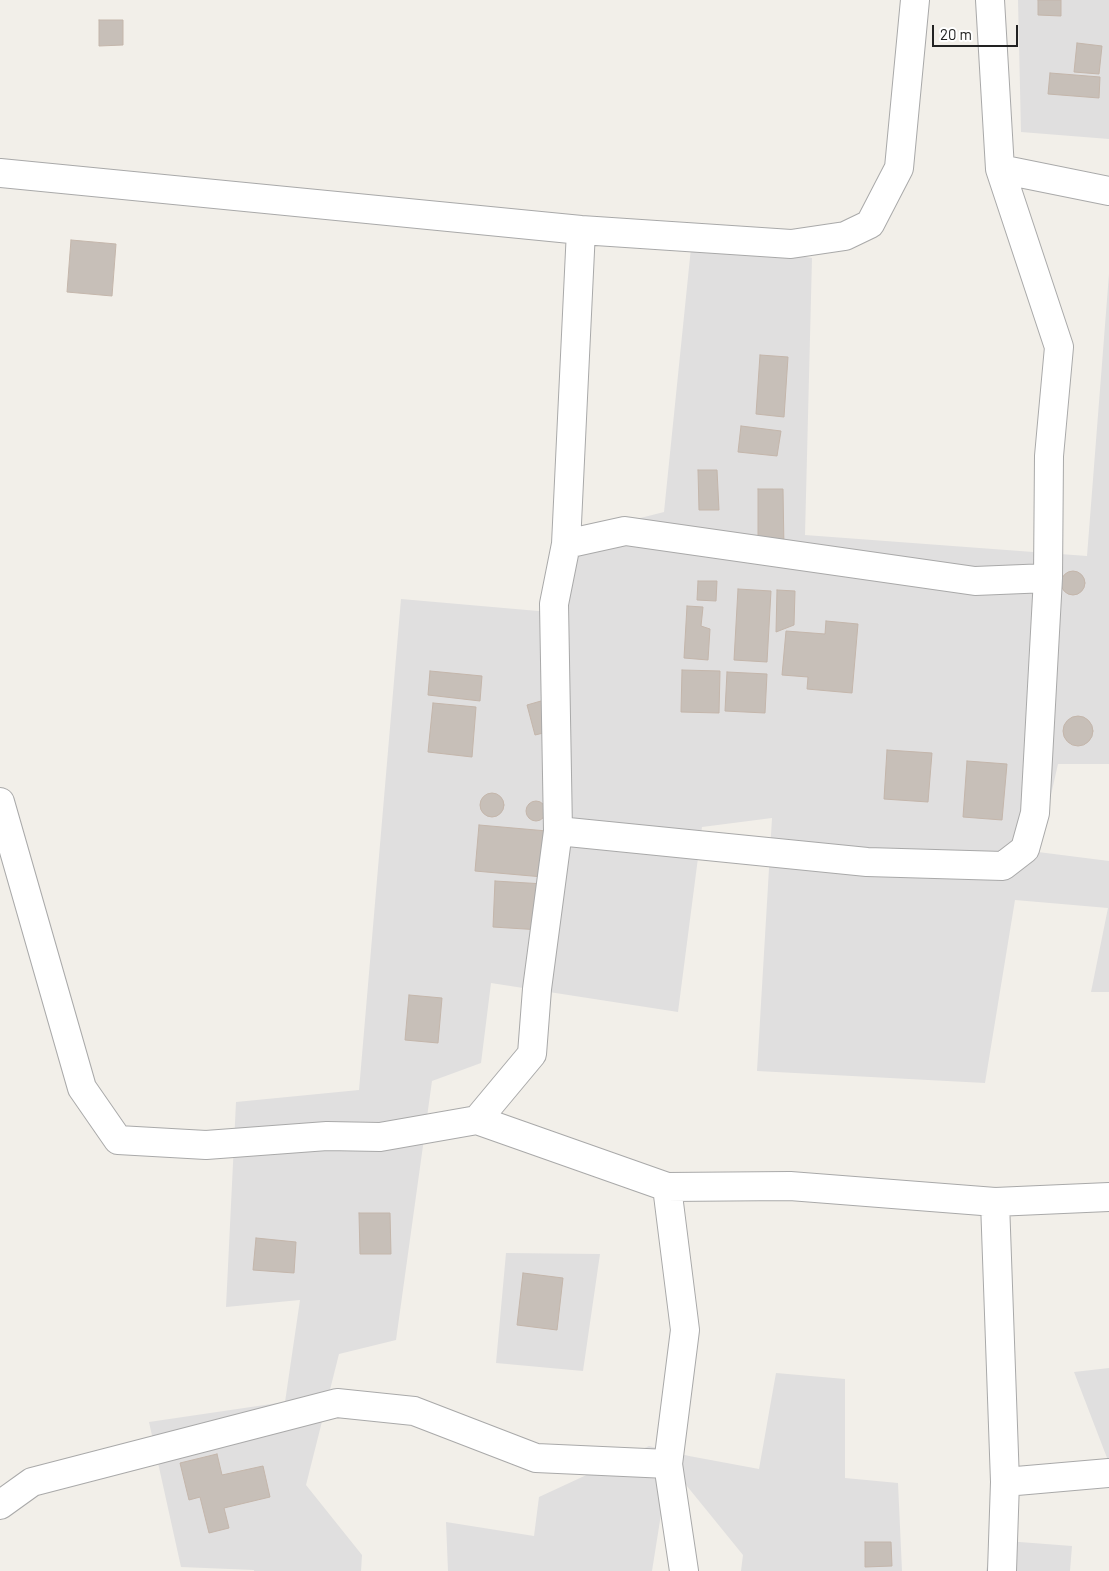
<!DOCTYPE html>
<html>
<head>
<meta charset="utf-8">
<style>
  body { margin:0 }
  #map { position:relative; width:1109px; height:1571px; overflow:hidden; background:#f2efe9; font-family:Barlow,sans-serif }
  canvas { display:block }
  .scale { position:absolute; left:932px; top:25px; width:86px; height:22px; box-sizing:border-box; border:2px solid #222; border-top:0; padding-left:6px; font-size:15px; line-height:18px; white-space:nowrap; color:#222; -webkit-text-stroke:4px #fff; paint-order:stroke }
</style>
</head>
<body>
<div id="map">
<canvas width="1109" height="1571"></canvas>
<div class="scale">20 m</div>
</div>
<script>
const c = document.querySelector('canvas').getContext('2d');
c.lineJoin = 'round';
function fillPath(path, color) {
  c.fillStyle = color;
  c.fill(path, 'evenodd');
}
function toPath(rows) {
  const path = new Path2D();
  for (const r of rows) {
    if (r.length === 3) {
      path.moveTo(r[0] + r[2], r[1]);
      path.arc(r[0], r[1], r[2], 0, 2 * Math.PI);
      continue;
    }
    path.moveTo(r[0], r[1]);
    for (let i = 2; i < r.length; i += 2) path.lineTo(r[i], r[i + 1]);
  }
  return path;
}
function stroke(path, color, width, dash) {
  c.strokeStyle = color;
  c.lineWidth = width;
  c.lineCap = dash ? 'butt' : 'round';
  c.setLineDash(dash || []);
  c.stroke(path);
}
fillPath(toPath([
  [1018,0,1109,0,1109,139,1021,132],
  [692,238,812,258,805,535,1087,556,1109,274,1109,764,1058,764,1038,852,1109,861,1109,992,1091,992,1108,908,1015,900,985,1083,757,1071,772,818,702,827,678,1012,491,983,481,1063,432,1081,396,1340,339,1354,306,1485,362,1555,361,1571,254,1571,254,1570,181,1567,149,1422,285,1402,300,1300,226,1307,236,1102,359,1090,401,599,561,613,573,535,664,512],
  [506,1253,600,1254,583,1371,496,1363],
  [1109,1368,1109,1463,1074,1372],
  [776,1373,845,1379,845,1478,898,1483,902,1571,741,1571,743,1555,669,1464,652,1571,448,1571,446,1522,534,1536,539,1497,649,1446,689,1456,759,1469],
  [993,1540,1072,1546,1070,1571,986,1571]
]), '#e0dfdf');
const building = toPath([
  [1038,0,1061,0,1061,16,1038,15,1038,0],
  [99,20,123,20,123,45,99,46,99,20],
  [1077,43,1102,46,1099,74,1074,72,1077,43],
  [1050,73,1100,77,1099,98,1048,94,1050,73],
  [71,240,116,244,112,296,67,292,71,240],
  [760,355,788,357,784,417,756,414,760,355],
  [741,426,781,431,777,456,738,452,741,426],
  [698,470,717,470,719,510,699,510,698,470],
  [758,489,783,489,784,550,758,550,758,489],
  [1073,583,12],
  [698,581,717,581,716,601,697,600,698,581],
  [738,589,771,591,767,662,734,660,738,589],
  [777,590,795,591,794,625,776,632,777,590],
  [687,606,703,607,701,626,710,629,708,660,684,658,687,606],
  [826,621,858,624,852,693,807,689,808,677,782,675,786,631,825,634,826,621],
  [682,670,720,671,719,713,681,712,682,670],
  [430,671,482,676,480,701,428,695,430,671],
  [727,672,767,674,765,713,725,711,727,672],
  [548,699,556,730,535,735,527,705,548,699],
  [433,703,476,707,472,757,428,752,433,703],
  [1078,731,15],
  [887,750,932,753,928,802,884,799,887,750],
  [967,761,1007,764,1002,820,963,817,967,761],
  [492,805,12],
  [536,811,10],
  [479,825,547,831,543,877,475,871,479,825],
  [495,881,544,884,541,930,493,927,495,881],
  [409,995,442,998,438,1043,405,1040,409,995],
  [359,1213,390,1213,391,1254,360,1254,359,1213],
  [256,1238,296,1242,294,1273,253,1270,256,1238],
  [523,1273,563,1278,557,1330,517,1325,523,1273],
  [217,1454,222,1475,263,1466,270,1497,224,1508,229,1528,209,1533,200,1497,189,1500,180,1463,217,1454],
  [865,1542,891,1542,892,1566,865,1567,865,1542]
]);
fillPath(building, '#c7bfb8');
stroke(building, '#c4b6ab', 1);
const minor = toPath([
  [1000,169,1109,191],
  [0,173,581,230,791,244,845,236,870,224,899,168,915,0],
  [566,544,581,230],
  [0,802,82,1088,118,1140,206,1145,327,1136,380,1137,477,1120,532,1054,537,989,558,831,554,604,566,544,625,531,975,581,1048,578,1049,456,1059,347,1000,169,990,0],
  [558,831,867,862,1003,866,1025,849,1035,813,1048,578],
  [477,1120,667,1187,790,1186,995,1202,1109,1197],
  [667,1187,685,1330,668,1464,684,1571],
  [995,1202,1005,1482,1002,1571],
  [1005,1482,1109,1473],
  [0,1505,32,1482,337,1403,414,1411,536,1458,668,1464]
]);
stroke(minor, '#a9a9a9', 30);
stroke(minor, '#fff', 28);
</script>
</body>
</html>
